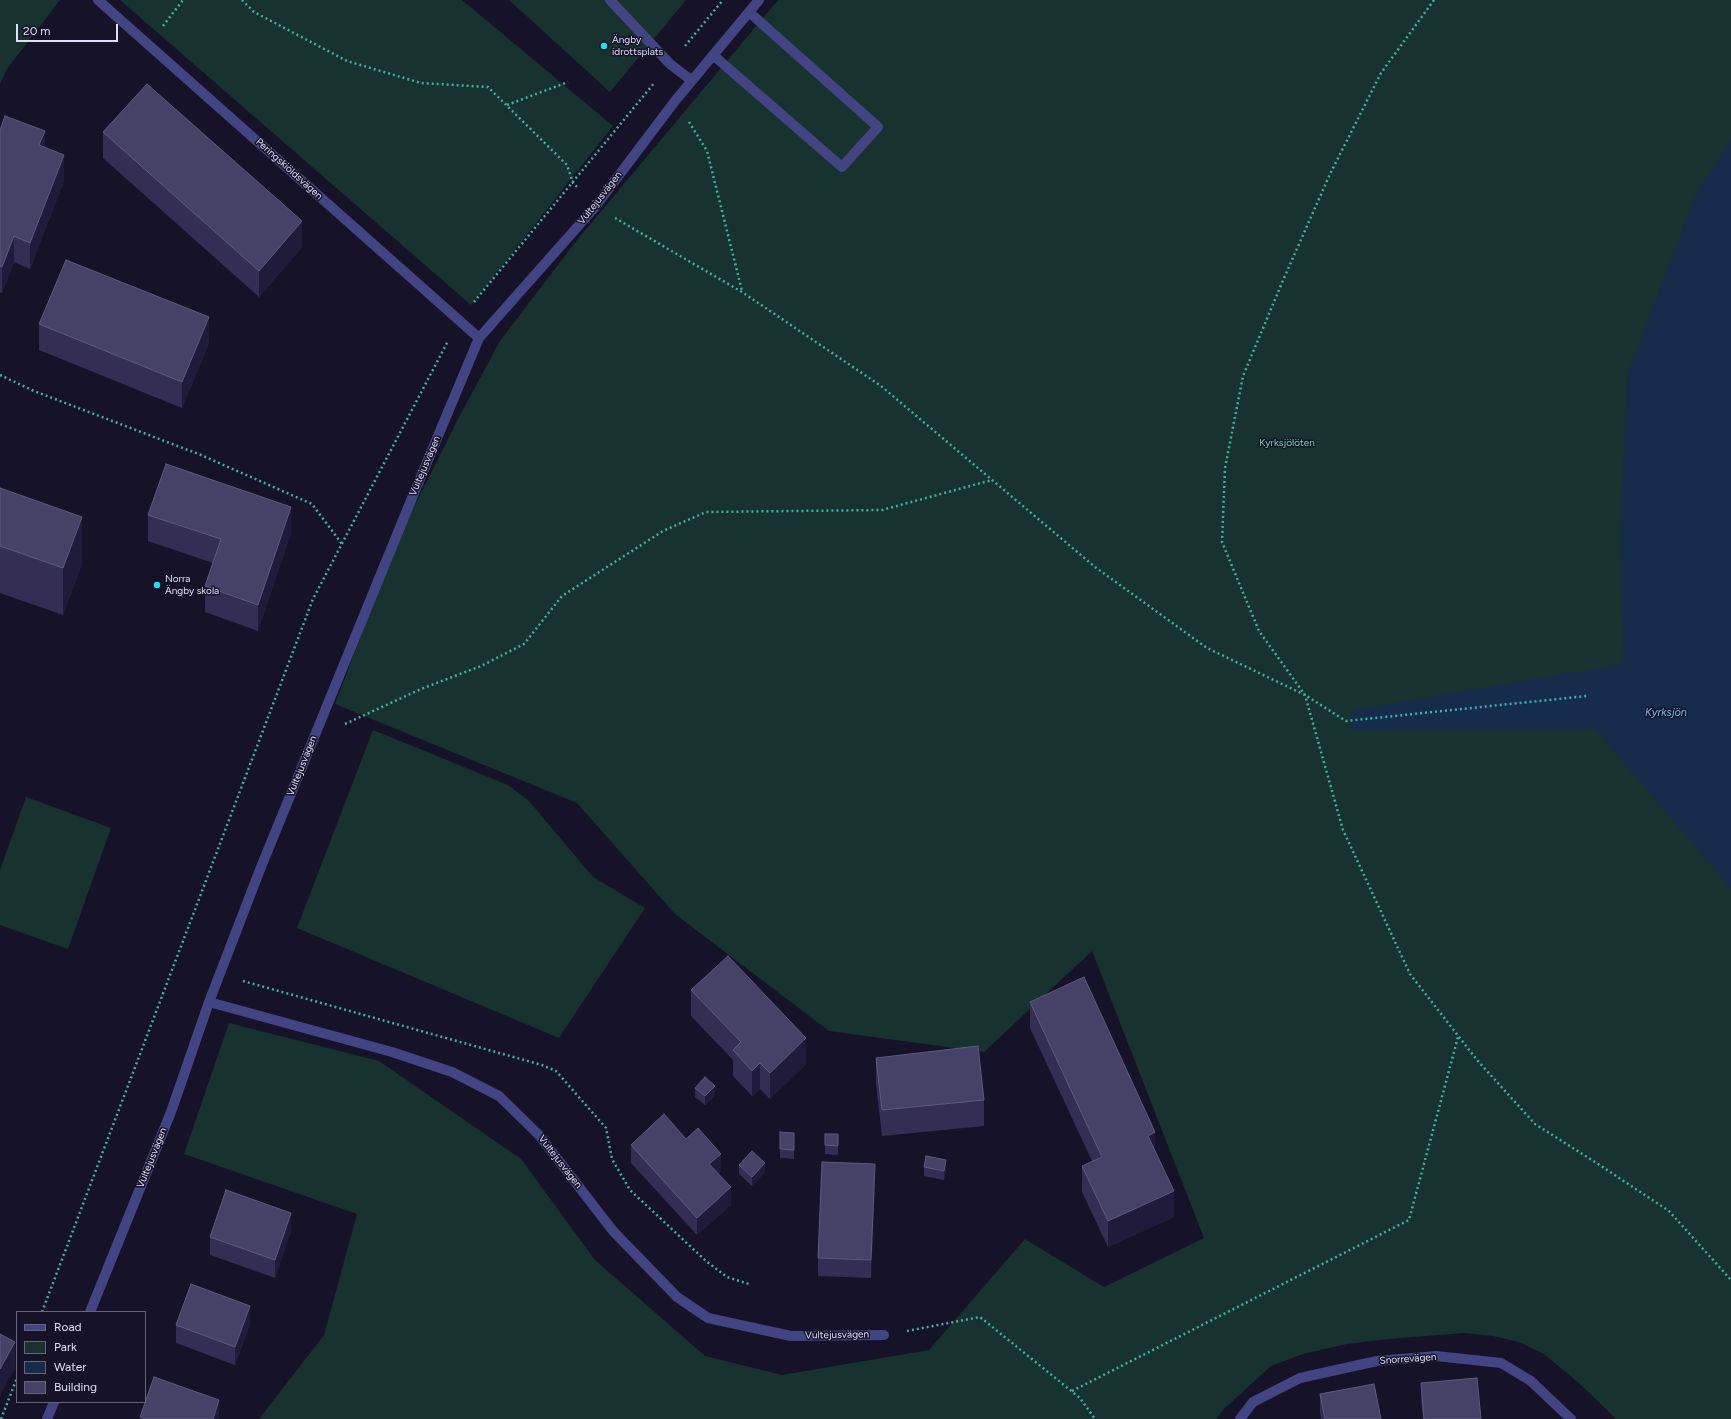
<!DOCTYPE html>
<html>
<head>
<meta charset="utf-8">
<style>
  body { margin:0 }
  #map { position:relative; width:1731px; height:1419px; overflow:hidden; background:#161328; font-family:Figtree,sans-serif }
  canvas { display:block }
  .legend { position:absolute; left:16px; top:1311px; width:130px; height:92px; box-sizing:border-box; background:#161328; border:1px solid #67647d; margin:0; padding:5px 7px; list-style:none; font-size:12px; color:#e0defc }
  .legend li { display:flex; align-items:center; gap:8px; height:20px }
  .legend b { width:20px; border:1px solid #67647d }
  .scale { position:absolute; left:16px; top:24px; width:102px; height:18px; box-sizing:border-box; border:2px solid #e0defc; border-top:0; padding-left:5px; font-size:12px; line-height:14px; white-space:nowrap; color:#e0defc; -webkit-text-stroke:3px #161328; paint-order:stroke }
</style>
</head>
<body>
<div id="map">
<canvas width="1731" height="1419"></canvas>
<ul class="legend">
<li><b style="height:5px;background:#434483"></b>Road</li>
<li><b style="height:11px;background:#17322f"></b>Park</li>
<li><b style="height:11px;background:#152c4b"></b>Water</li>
<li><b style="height:11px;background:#464167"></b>Building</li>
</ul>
<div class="scale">20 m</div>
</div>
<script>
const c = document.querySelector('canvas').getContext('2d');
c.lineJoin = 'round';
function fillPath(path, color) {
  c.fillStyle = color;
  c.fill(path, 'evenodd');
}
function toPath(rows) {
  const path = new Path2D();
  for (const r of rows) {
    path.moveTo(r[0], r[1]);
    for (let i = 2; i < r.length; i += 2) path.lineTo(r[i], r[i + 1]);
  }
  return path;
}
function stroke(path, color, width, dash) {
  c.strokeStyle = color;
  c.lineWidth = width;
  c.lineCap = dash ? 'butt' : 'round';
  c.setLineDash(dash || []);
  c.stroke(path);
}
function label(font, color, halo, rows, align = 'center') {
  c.font = font + ' Figtree,sans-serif';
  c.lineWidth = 3;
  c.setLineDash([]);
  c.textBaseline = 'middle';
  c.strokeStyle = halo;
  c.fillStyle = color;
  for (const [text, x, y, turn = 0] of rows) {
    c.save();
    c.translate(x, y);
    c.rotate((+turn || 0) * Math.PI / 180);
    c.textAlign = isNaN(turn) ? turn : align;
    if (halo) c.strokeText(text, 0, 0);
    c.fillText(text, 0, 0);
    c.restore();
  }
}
fillPath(toPath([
  [0,0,60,0,7,69,0,84],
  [120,0,462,0,613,126,471,305],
  [509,0,686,0,610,92],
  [778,0,1731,0,1731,1419,1616,1419,1580,1384,1544,1354,1519,1342,1493,1336,1464,1333,1388,1339,1347,1344,1303,1354,1271,1366,1225,1408,1216,1419,259,1419,324,1335,357,1214,184,1154,229,1023,379,1061,521,1159,595,1260,705,1356,782,1375,929,1350,1025,1239,1104,1287,1204,1238,1092,951,984,1052,829,1031,675,914,577,803,335,704,388,564,412,511,458,419,500,341,577,240],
  [373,730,508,785,529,801,593,877,645,908,559,1038,297,928],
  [26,797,111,828,68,949,0,925,0,870]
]), '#17322f');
fillPath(toPath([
  [1731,141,1731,889,1595,729,1351,730,1350,711,1623,664,1620,527,1628,373,1698,189]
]), '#152c4b');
stroke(toPath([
  [242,0,254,12,347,61,421,83,488,87,567,165,573,183,579,189],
  [1434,0,1381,73,1330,174,1284,278,1243,376,1225,468,1222,542,1259,631,1305,695,1343,830,1410,974,1477,1060,1535,1124,1598,1164,1669,1211,1731,1280],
  [163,26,183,0],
  [685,46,723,0],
  [507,105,568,82],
  [689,122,707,151,742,291],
  [615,218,742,292,881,386,1095,567,1207,648,1305,695,1346,721,1587,696],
  [474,302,655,82],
  [0,375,34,391,201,455,312,504,342,544],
  [345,724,421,689,481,666,524,644,562,596,663,531,706,512,882,510,992,480],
  [243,981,542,1065,556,1071,606,1128,612,1159,630,1190,706,1261,727,1277,749,1284],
  [42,1312,313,599,448,341],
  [907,1331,980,1317,1080,1398,1095,1419],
  [1072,1391,1409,1220,1458,1037],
  [1,1419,17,1378]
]), '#3db1a3', 2.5, [2, 3]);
stroke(toPath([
  [98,0,479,338],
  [610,0,670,64,691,80],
  [713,55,842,167,878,127,749,12],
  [209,1002,392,1052,452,1072,499,1096,539,1135,613,1231,677,1297,708,1318,791,1336,884,1335],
  [90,1312,171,1112,209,1002,261,867,412,498,479,338,595,207,675,101,759,0],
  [47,1419,54,1402],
  [1240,1419,1253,1402,1300,1378,1377,1361,1436,1356,1501,1363,1531,1381,1571,1419]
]), '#434483', 10);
fillPath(toPath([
  [0,130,45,147,64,181,30,269,14,262,2,293,0,292],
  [103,132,302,247,259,297,103,158],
  [39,324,209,343,182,408,39,350],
  [0,488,82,564,63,615,0,593],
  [148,515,291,533,258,631,205,612,205,586,213,563,148,541],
  [691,990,806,1064,770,1099,760,1089,752,1096,733,1076,733,1060,691,1016],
  [1030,1002,1155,1151,1174,1217,1108,1247,1082,1192,1082,1166,1092,1161,1030,1028],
  [876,1058,984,1100,984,1126,882,1136,876,1084],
  [695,1088,715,1095,705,1105,695,1097],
  [825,1134,838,1134,838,1155,825,1154],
  [686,1139,721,1171,718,1173,731,1205,697,1235,631,1163,631,1145],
  [794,1142,794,1159,780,1158,780,1149],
  [739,1165,765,1172,752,1186,739,1174],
  [924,1167,946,1169,944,1180,924,1176],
  [875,1182,871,1278,818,1276,818,1258],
  [291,1231,275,1278,210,1255,210,1237],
  [250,1324,235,1365,176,1343,176,1325],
  [1421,1383,1481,1419,1423,1419,1421,1400],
  [1320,1394,1381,1419,1321,1419,1320,1412]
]), '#342e55');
fillPath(toPath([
  [45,131,45,157,39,145],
  [64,155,64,181,30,269,30,243],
  [302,221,302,247,259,297,259,271],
  [14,236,14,262,2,293,2,267],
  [209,317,209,343,182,408,182,382],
  [291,507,291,533,258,631,258,605],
  [82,517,82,564,63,615,63,568],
  [806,1038,806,1064,770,1099,770,1073],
  [760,1063,760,1089,752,1096,752,1071],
  [715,1086,715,1095,705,1105,705,1096],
  [1155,1132,1155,1158,1148,1136],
  [721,1154,721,1171,709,1182,709,1164],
  [946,1160,946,1169,944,1180,944,1171],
  [765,1163,765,1172,752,1186,752,1177],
  [875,1164,875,1182,871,1278,871,1260],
  [731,1187,731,1205,697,1235,697,1218],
  [1174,1191,1174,1217,1108,1247,1108,1221],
  [291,1213,291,1231,275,1278,275,1260],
  [250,1306,250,1324,235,1365,235,1347],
  [15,1342,15,1368,0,1395,0,1369],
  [219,1400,219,1419,213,1419]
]), '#201b3b');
const building = toPath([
  [147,84,302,221,259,271,103,132,147,84],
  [5,116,45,131,39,145,64,155,30,243,14,236,2,267,0,266,0,130,5,116],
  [66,260,209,317,182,382,39,324,66,260],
  [166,464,291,507,258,605,205,586,221,539,148,515,166,464],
  [0,488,82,517,63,568,0,546,0,488],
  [728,956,806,1038,770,1073,760,1063,752,1071,733,1050,741,1042,691,990,728,956],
  [1084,977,1155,1132,1148,1136,1174,1191,1108,1221,1082,1166,1102,1157,1030,1002,1084,977],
  [978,1046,984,1100,882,1110,876,1058,978,1046],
  [705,1077,715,1086,705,1096,695,1088,705,1077],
  [664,1114,686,1139,698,1128,721,1154,709,1164,731,1187,697,1218,631,1145,664,1114],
  [780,1132,794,1133,794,1150,780,1149,780,1132],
  [825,1134,838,1134,838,1146,825,1145,825,1134],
  [752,1151,765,1163,752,1177,739,1165,752,1151],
  [926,1156,946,1160,944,1171,924,1167,926,1156],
  [822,1162,875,1164,871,1260,818,1258,822,1162],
  [226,1190,291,1213,275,1260,210,1237,226,1190],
  [191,1284,250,1306,235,1347,176,1325,191,1284],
  [0,1334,15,1342,0,1369,0,1334],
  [154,1377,219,1400,213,1419,145,1419,140,1417,154,1377],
  [1477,1378,1481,1419,1424,1419,1421,1383,1477,1378],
  [1374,1384,1381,1419,1325,1419,1320,1394,1374,1384]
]);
fillPath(building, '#464167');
stroke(building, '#5e5a7e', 1);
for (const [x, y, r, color] of [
  [604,46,4,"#1de0e9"],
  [157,585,4,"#1de0e9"]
]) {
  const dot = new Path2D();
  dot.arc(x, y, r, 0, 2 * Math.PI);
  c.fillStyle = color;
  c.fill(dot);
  stroke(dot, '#161328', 1.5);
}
label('10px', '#e0defc', '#161328', [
  ["Ängby",612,40],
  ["idrottsplats",612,52],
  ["Norra",165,579],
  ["Ängby skola",165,591]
], 'left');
label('10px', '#e0defc', '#161328', [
  ["Peringskiöldsvägen",289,169,42],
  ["Vultejusvägen",600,198,-52],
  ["Vultejusvägen",425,466,-67],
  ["Vultejusvägen",302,766,-68],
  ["Vultejusvägen",152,1158,-68],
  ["Vultejusvägen",560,1162,52],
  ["Vultejusvägen",837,1335,-1],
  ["Snorrevägen",1408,1359,-4]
]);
label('10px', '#70d6b6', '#161328', [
  ["Kyrksjölöten",1287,443]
]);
label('italic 11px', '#76c0f2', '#161328', [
  ["Kyrksjön",1666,713]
]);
</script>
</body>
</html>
